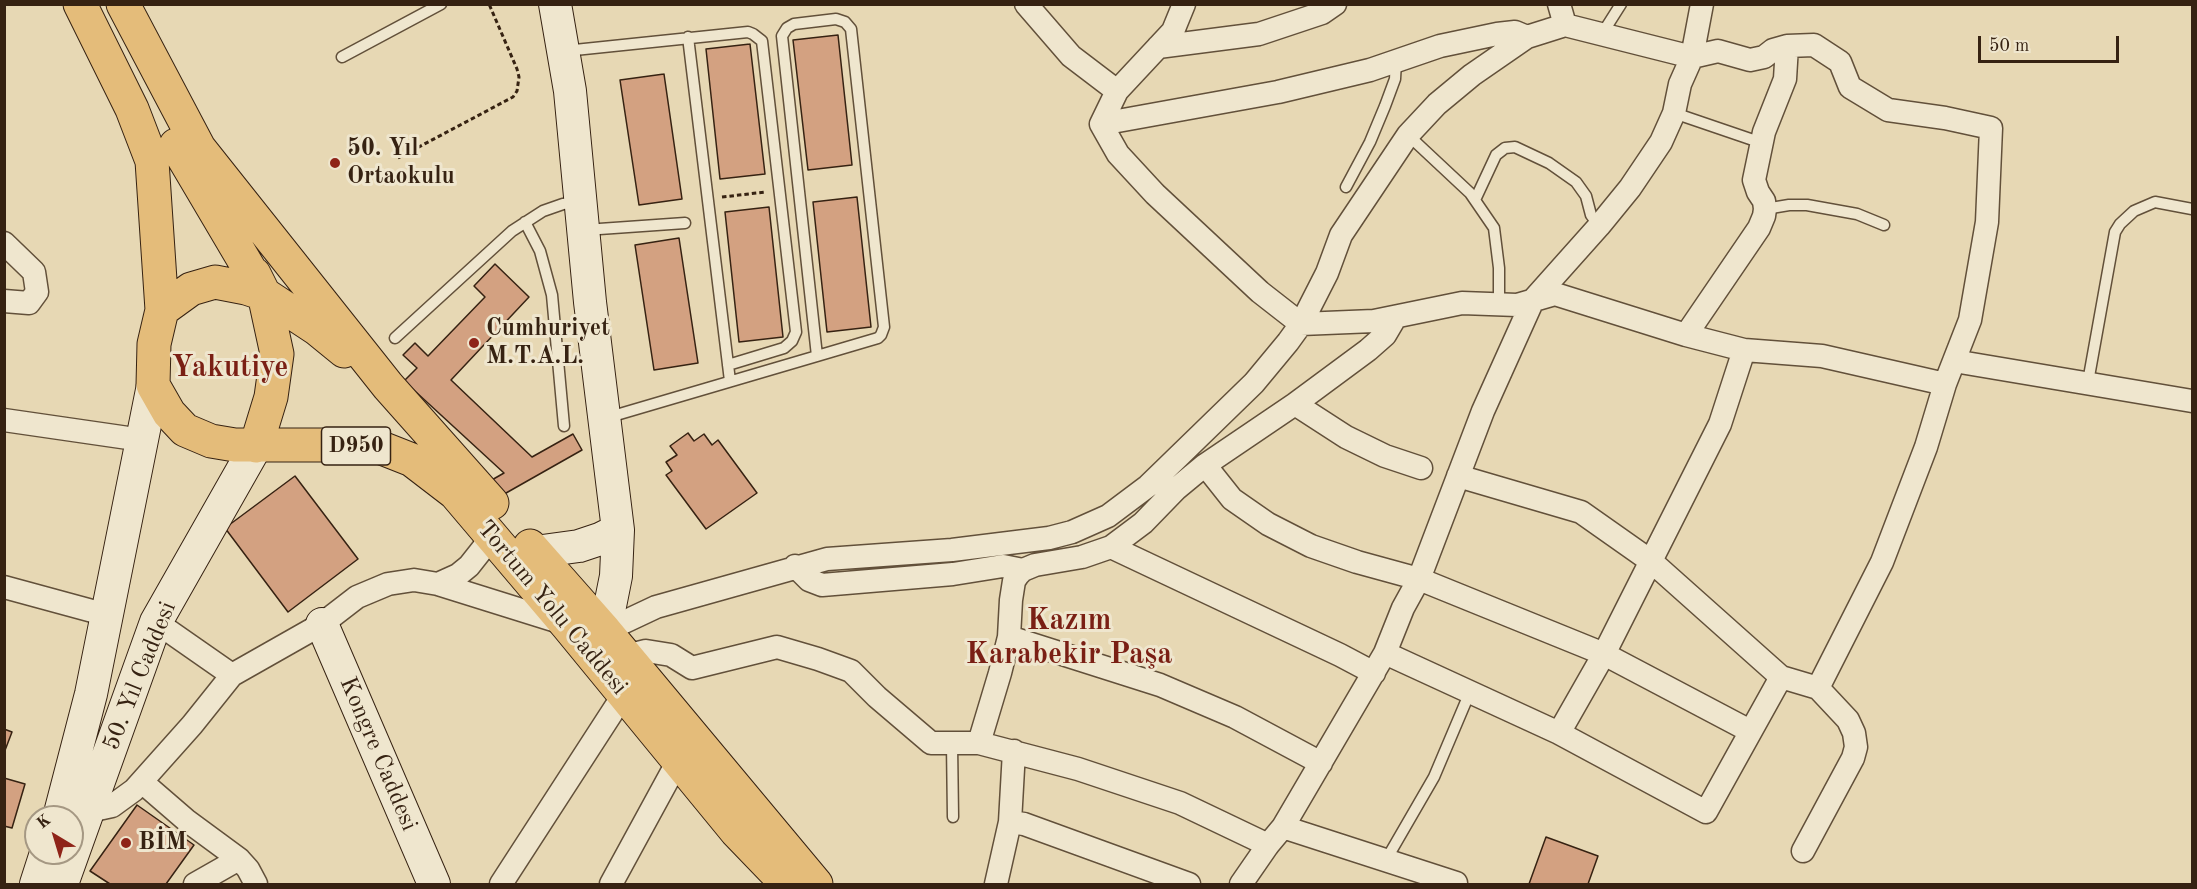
<!DOCTYPE html>
<html>
<head>
<meta charset="utf-8">
<style>
  body { margin:0 }
  #map { position:relative; width:2197px; height:889px; overflow:hidden; background:#e7d8b4; font-family:"Old Standard TT",serif }
  canvas { display:block }
  .frame { position:absolute; inset:0; border:6px solid #362212; pointer-events:none }
  .north { position:absolute; left:24px; top:805px; width:60px; height:60px; box-sizing:border-box; background:#efe6ce; border:2px solid #a59883; border-radius:50%; rotate:322deg; font-size:16px; font-weight:700; line-height:24px; text-align:center; color:#362212 }
  .north::after { content:''; display:block; margin:auto; width:21px; height:27px; background:#8f2418; clip-path:polygon(50% 0,100% 100%,50% 72%,0 100%) }
  .scale { position:absolute; left:1978px; top:36px; width:141px; height:27px; box-sizing:border-box; border:3px solid #362212; border-top:0; padding-left:8px; font-size:18px; line-height:21px; white-space:nowrap; color:#362212; -webkit-text-stroke:4px #efe6ce; paint-order:stroke }
</style>
</head>
<body>
<div id="map">
<canvas width="2197" height="889"></canvas>
<div class="frame"></div>
<div class="north">K</div>
<div class="scale">50 m</div>
</div>
<script>
const c = document.querySelector('canvas').getContext('2d');
c.lineJoin = 'round';
function fillPath(path, color) {
  c.fillStyle = color;
  c.fill(path, 'evenodd');
}
function toPath(rows) {
  const path = new Path2D();
  for (const r of rows) {
    path.moveTo(r[0], r[1]);
    for (let i = 2; i < r.length; i += 2) path.lineTo(r[i], r[i + 1]);
  }
  return path;
}
function stroke(path, color, width, dash) {
  c.strokeStyle = color;
  c.lineWidth = width;
  c.lineCap = dash ? 'butt' : 'round';
  c.setLineDash(dash || []);
  c.stroke(path);
}
function label(font, color, halo, rows, align = 'center') {
  c.font = font + ' "Old Standard TT",serif';
  c.lineWidth = 6;
  c.setLineDash([]);
  c.textBaseline = 'middle';
  c.strokeStyle = halo;
  c.fillStyle = color;
  for (const [text, x, y, turn = 0] of rows) {
    c.save();
    c.translate(x, y);
    c.rotate((+turn || 0) * Math.PI / 180);
    c.textAlign = isNaN(turn) ? turn : align;
    if (halo) c.strokeText(text, 0, 0);
    c.fillText(text, 0, 0);
    c.restore();
  }
}
const building = toPath([
  [838,35,852,165,808,170,793,40,838,35],
  [750,44,765,174,720,179,706,49,750,44],
  [664,74,682,199,639,205,620,80,664,74],
  [857,197,871,327,827,332,813,202,857,197],
  [769,207,783,337,739,342,725,212,769,207],
  [679,238,698,363,654,370,635,245,679,238],
  [495,264,529,297,451,380,532,457,573,434,582,450,499,497,490,481,504,473,404,381,417,368,403,355,415,343,428,356,485,297,474,286,495,264],
  [688,433,694,441,704,434,712,445,718,440,757,493,706,529,666,475,672,471,666,462,677,455,670,446,688,433],
  [295,476,358,559,288,612,225,528,295,476],
  [4,729,12,732,4,753,4,729],
  [4,778,25,784,12,828,4,826,4,778],
  [137,805,194,845,166,884,110,884,90,871,137,805],
  [1546,837,1598,856,1588,884,1529,884,1546,837]
]);
fillPath(building, '#d3a181');
stroke(building, '#362212', 1.5);
const lane = toPath([
  [1602,34,1621,4],
  [688,37,730,381],
  [565,51,748,32,753,34,762,41,796,332,792,341,784,348,728,365],
  [342,57,441,4],
  [1674,113,1762,143],
  [1408,135,1470,193,1494,228,1499,268,1499,304],
  [1346,187,1370,142,1385,106,1395,79,1396,61],
  [1475,200,1496,155,1505,148,1515,147,1549,163,1576,182,1586,196,1591,215,1599,226],
  [1765,209,1789,205,1807,205,1857,214,1884,225],
  [525,222,540,251,552,295,564,426],
  [585,230,685,223],
  [395,338,512,231,543,211,563,204,577,202],
  [2088,382,2115,232,2120,224,2134,211,2155,202,2192,209],
  [606,418,817,356,878,338,881,335,884,327,851,29,845,22,836,19,794,24,787,28,782,36,817,356],
  [952,744,953,817],
  [1386,860,1434,777,1470,692]
]);
const street = toPath([
  [1026,4,1071,56,1117,91,1173,31,1184,4],
  [1559,4,1565,25],
  [1158,47,1259,34,1322,13,1335,4],
  [1101,124,1278,92,1370,70,1440,46,1497,34,1515,32,1527,37],
  [4,243,34,272,37,292,29,303,4,301],
  [1686,335,1759,228,1764,216,1765,209,1764,201,1758,192,1754,180,1764,132,1785,79,1787,46],
  [1954,361,2192,401],
  [1295,404,1346,437,1385,456,1421,468],
  [4,420,142,440],
  [1205,465,1232,499,1268,524,1311,546,1357,562,1419,579,1604,654,1750,731],
  [1458,476,1581,512,1652,562,1781,677,1818,688,1848,720,1854,733,1856,747,1853,758,1803,851],
  [1111,547,1340,655,1374,673],
  [795,566,809,580,822,585,953,574,1003,566,1023,570],
  [438,584,458,575,469,566,484,547,489,531],
  [4,587,107,615],
  [156,622,232,675],
  [605,631,656,607,827,559,952,550,1049,538,1072,532,1108,516,1148,486,1254,383,1288,342,1301,324,1327,273,1341,235,1408,135,1437,104,1472,75,1527,37,1565,25,1692,57,1718,51,1750,60,1764,57,1773,50,1787,46,1814,45,1840,62,1850,87,1888,110,1945,118,1991,128,1987,222,1970,320,1945,384,1822,356,1744,350,1686,335,1555,294,1517,305,1462,303,1374,321,1301,324,1260,292,1155,194,1118,154,1101,124,1117,91],
  [1009,637,1160,685,1235,717,1321,763],
  [1385,653,1559,733,1706,812,1781,677],
  [626,656,646,651,671,655,692,668,777,647,818,659,851,671,877,697,931,743,979,743,1078,769,1180,803,1268,845],
  [1818,688,1882,562,1926,447,1945,384],
  [1559,733,1604,654,1720,424,1744,350],
  [979,743,1000,673,1009,637,1011,600,1014,581,1018,575,1023,570,1035,565,1082,557,1111,547,1143,523,1176,489,1205,465,1295,404,1368,350,1385,335,1395,318],
  [142,782,186,820,239,859,248,869,256,884],
  [89,811,112,806,134,790,192,725,232,675,322,624,357,597,388,584,414,580,438,584,566,624],
  [1010,822,1024,824,1189,884],
  [1283,827,1456,883],
  [195,884,239,859],
  [501,884,624,694],
  [611,884,678,761],
  [996,884,1010,822,1014,751],
  [1241,884,1268,845,1283,827,1385,653,1403,608,1419,579,1483,411,1533,300,1599,226,1630,188,1661,142,1674,113,1680,84,1692,57,1702,4]
]);
const secondary = toPath([
  [555,4,570,91,590,302,618,530,616,576,605,631],
  [535,552,579,546,600,539,618,530],
  [322,624,434,884],
  [59,817,91,694,153,385],
  [36,884,46,853],
  [62,884,156,622,256,446]
]);
const highway = toPath([
  [80,4,132,109,152,161,162,310,154,344,153,385,169,413,185,430,211,441,235,445,374,445,412,460,455,493,567,625,736,831,787,884],
  [123,4,199,148,388,386,492,503],
  [176,145,264,294],
  [254,274,264,294,277,354,271,397,256,446],
  [162,310,191,289,215,282,246,288,264,294,317,329,344,351],
  [530,546,605,631,816,884]
]);
stroke(lane, '#62503a', 13);
stroke(street, '#62503a', 25);
stroke(secondary, '#362212', 34);
stroke(highway, '#362212', 35);
stroke(toPath([
  [398,158,513,97,517,91,519,77,517,69,489,4],
  [722,197,766,192]
]), '#362212', 3, [4.5, 3]);
stroke(lane, '#efe6ce', 10);
stroke(street, '#efe6ce', 22);
stroke(secondary, '#efe6ce', 32);
stroke(highway, '#e4bc7a', 33);
for (const [x, y, r, color] of [
  [335,163,6,"#8f2418"],
  [474,343,6,"#8f2418"],
  [126,843,6,"#8f2418"]
]) {
  const dot = new Path2D();
  dot.arc(x, y, r, 0, 2 * Math.PI);
  c.fillStyle = color;
  c.fill(dot);
  stroke(dot, '#efe6ce', 2);
}
for (const [x, y, w] of [
  [356,446,69]
]) {
  const box = new Path2D();
  box.roundRect(x - w / 2, y - 19, w, 38, 4.5);
  c.fillStyle = '#efe6ce';
  c.fill(box);
  stroke(box, '#362212', 1.5);
}
label('bold 22px', '#362212', null, [
  ["D950",356,446]
]);
label('bold 24px', '#362212', '#efe6ce', [
  ["50. Yıl",347,149],
  ["Ortaokulu",347,177],
  ["Cumhuriyet",486,329],
  ["M.T.A.L.",486,357],
  ["BİM",138,843]
], 'left');
label('24px', '#362212', '#efe6ce', [
  ["Tortum Yolu Caddesi",552,608,50],
  ["50. Yıl Caddesi",140,676,-68],
  ["Kongre Caddesi",378,754,67]
]);
label('bold 30px', '#7a1f14', '#efe6ce', [
  ["Yakutiye",230,368],
  ["Kazım",1069,621],
  ["Karabekir Paşa",1069,655]
]);
</script>
</body>
</html>
